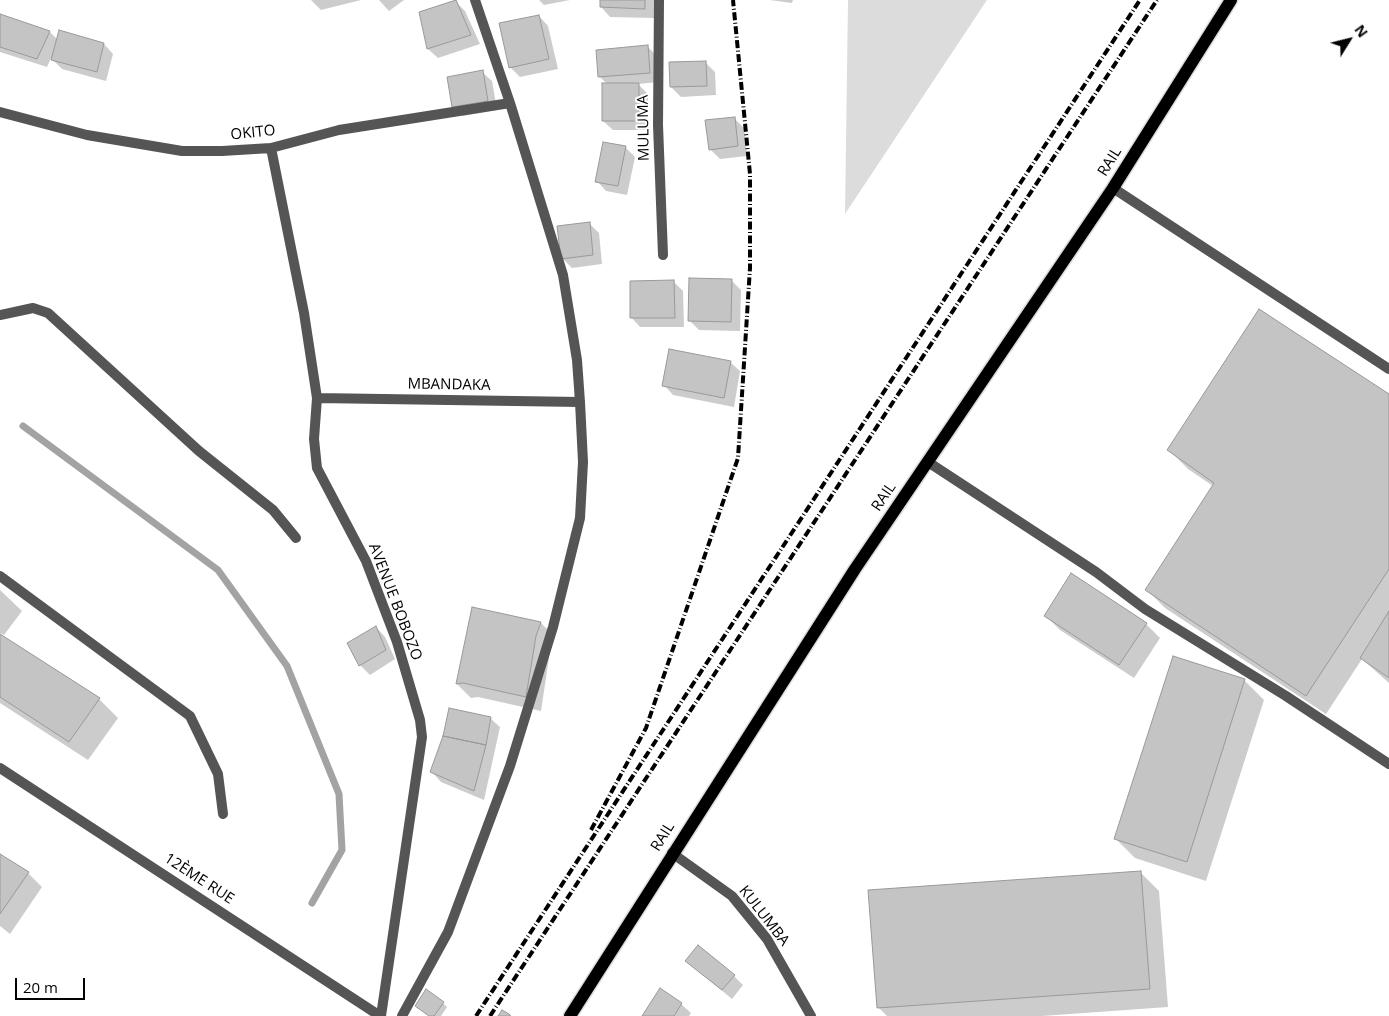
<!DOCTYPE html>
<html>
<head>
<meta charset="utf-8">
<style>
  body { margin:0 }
  #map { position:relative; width:1389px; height:1016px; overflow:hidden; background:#fff; font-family:"Open Sans",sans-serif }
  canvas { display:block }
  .north { position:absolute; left:1324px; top:15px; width:50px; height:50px; -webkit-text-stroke:4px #fff; paint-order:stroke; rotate:54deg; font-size:14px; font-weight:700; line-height:20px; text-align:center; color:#000 }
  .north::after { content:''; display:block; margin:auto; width:18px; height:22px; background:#000; clip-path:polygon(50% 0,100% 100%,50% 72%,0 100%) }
  .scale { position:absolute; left:15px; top:978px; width:70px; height:22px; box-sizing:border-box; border:2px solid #000; border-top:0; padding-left:6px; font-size:15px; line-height:18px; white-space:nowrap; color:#000; -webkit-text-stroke:4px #fff; paint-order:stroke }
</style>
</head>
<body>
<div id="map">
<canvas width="1389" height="1016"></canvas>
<div class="north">N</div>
<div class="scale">20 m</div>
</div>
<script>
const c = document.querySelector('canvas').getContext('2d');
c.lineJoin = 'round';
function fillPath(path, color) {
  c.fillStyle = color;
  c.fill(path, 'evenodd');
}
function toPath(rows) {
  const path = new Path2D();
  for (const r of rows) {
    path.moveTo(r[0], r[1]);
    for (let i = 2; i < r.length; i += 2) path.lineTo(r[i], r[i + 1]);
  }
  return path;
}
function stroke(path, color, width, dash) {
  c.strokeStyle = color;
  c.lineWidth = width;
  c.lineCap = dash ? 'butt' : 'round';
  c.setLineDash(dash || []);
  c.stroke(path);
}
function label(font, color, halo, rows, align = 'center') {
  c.font = font + ' "Open Sans",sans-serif';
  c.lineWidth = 4;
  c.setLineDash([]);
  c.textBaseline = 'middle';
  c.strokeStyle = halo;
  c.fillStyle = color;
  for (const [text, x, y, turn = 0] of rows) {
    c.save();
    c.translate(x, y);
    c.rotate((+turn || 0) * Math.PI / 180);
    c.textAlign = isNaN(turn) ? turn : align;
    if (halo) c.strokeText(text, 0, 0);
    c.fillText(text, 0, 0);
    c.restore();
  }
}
fillPath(toPath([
  [848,0,987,0,845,214]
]), '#dcdcdc');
fillPath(toPath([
  [311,0,361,0,321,10],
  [379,0,404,0,389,11],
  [539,0,570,0,544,5],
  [601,0,655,0,654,18,610,17,601,7],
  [770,0,793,0,792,3],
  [455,1,465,11,480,44,438,58,428,49,420,13],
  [0,15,50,32,58,40,60,32,104,44,113,54,106,81,62,69,51,58,47,67,0,52],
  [539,16,548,26,558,69,520,77,510,67],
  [647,46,657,56,659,82,638,84,648,94,648,130,613,130,603,121,607,84,599,76],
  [705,62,715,72,716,95,681,97,671,87],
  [482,72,492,81,497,110,463,116,454,107],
  [734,118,744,128,747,156,720,159,710,149],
  [625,147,635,157,627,195,606,191,597,181],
  [589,223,599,233,602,264,572,268,562,258],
  [731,280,741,290,740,331,699,330,689,320],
  [674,282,683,291,684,327,640,327,631,317],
  [730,362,740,371,734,407,673,395,664,385],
  [1389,395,1389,683,1362,659,1326,714,1165,608,1146,589,1213,486,1188,469,1169,450],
  [0,590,22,611,4,635,0,633],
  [473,609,541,623,555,637,550,651,541,711,478,697,471,698,457,684],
  [1045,615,1146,624,1160,638,1134,678,1060,630],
  [376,627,385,637,395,659,370,675,360,665],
  [0,636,99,699,118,718,88,760,0,703],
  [1174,657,1245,681,1264,700,1206,881,1135,858,1116,839],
  [490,718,500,727,484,800,441,782,432,772],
  [0,856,28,873,42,887,10,934,0,926],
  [1140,872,1159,891,1168,1007,1042,1016,887,1016,878,1007],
  [697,970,734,976,743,985,732,999],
  [443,1003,447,1007,441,1016,429,1016,416,1006],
  [681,1004,691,1013,689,1016,644,1016]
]), '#0003');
stroke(toPath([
  [23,426,218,570,287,666,339,794,342,850,312,903]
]), '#a3a3a3', 7);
const building = toPath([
  [456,0,471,35,427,49,419,12,456,0],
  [600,0,645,0,645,9,600,7,600,0],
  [0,14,50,31,37,59,0,47,0,14],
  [539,15,549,59,509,68,499,23,539,15],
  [59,30,104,43,97,72,51,60,59,30],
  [648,45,650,73,598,77,596,50,648,45],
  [706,61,707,86,670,87,669,62,706,61],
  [483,70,488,101,452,107,447,77,483,70],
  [602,83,639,83,639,121,602,121,602,83],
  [735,117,738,146,709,150,705,120,735,117],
  [603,142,626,146,618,186,595,182,603,142],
  [590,222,593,255,561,259,557,226,590,222],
  [689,278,732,279,731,322,688,321,689,278],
  [674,280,675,318,630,318,630,281,674,280],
  [1259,309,1389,394,1389,569,1306,696,1145,590,1214,483,1167,450,1259,309],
  [669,349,731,361,724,398,662,386,669,349],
  [1071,573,1147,623,1119,665,1044,616,1071,573],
  [472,607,541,622,536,636,526,697,463,683,456,684,472,607],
  [1389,611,1389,678,1360,658,1389,611],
  [376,626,386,650,359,666,347,643,376,626],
  [0,634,100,698,69,742,0,697,0,634],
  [1173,656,1245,679,1187,862,1114,839,1173,656],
  [449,708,491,717,486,745,443,736,449,708],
  [443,736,486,745,474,791,430,772,443,736],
  [0,854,29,872,0,914,0,854],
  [1141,871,1150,989,877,1008,868,890,1141,871],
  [698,945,735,975,722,990,685,961,698,945],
  [660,988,682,1003,674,1016,642,1016,660,988],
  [426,989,444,1002,434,1016,429,1016,415,1006,426,989],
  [502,1010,509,1014,511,1016,498,1016,502,1010]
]);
fillPath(building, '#c4c4c4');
stroke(building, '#999', 1);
const primary = toPath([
  [570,1016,855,569,1113,188,1231,0]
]);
stroke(primary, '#dbdbdb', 15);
stroke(toPath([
  [0,576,190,716,218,774,223,814]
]), '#555', 10);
stroke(toPath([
  [659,0,658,125,663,255],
  [0,112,87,135,182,151,222,151,271,148,339,130,510,103],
  [271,148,304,313,317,398,314,439,317,468,366,561,397,642,420,720,422,737,381,1016],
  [1113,188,1389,369],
  [0,315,33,308,48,313,199,451,273,510,296,538],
  [317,398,580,402],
  [928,462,1096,572,1145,609,1286,696,1389,764],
  [0,768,380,1016],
  [402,1016,448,932,510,766,553,627,580,518,583,462,580,402,577,360,563,275,510,103,475,0]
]), '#555', 10);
stroke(toPath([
  [672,853,732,896,767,939,811,1016]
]), '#555', 10);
stroke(primary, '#000', 12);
stroke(toPath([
  [591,830,646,728,738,458,750,268,750,174,733,0],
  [476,1016,1140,0],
  [490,1016,1157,0]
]), '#000', 4, [8, 2.5, 1, 2.5]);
label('15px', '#000', '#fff', [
  ["MULUMA",644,128,-91],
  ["OKITO",253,133,-6],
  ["RAIL",1110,162,-58],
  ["MBANDAKA",449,385,1],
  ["RAIL",884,497,-56],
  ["AVENUE BOBOZO",395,602,69],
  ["RAIL",663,837,-58],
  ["12ÈME RUE",199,879,33],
  ["KULUMBA",764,916,52]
]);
</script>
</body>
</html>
